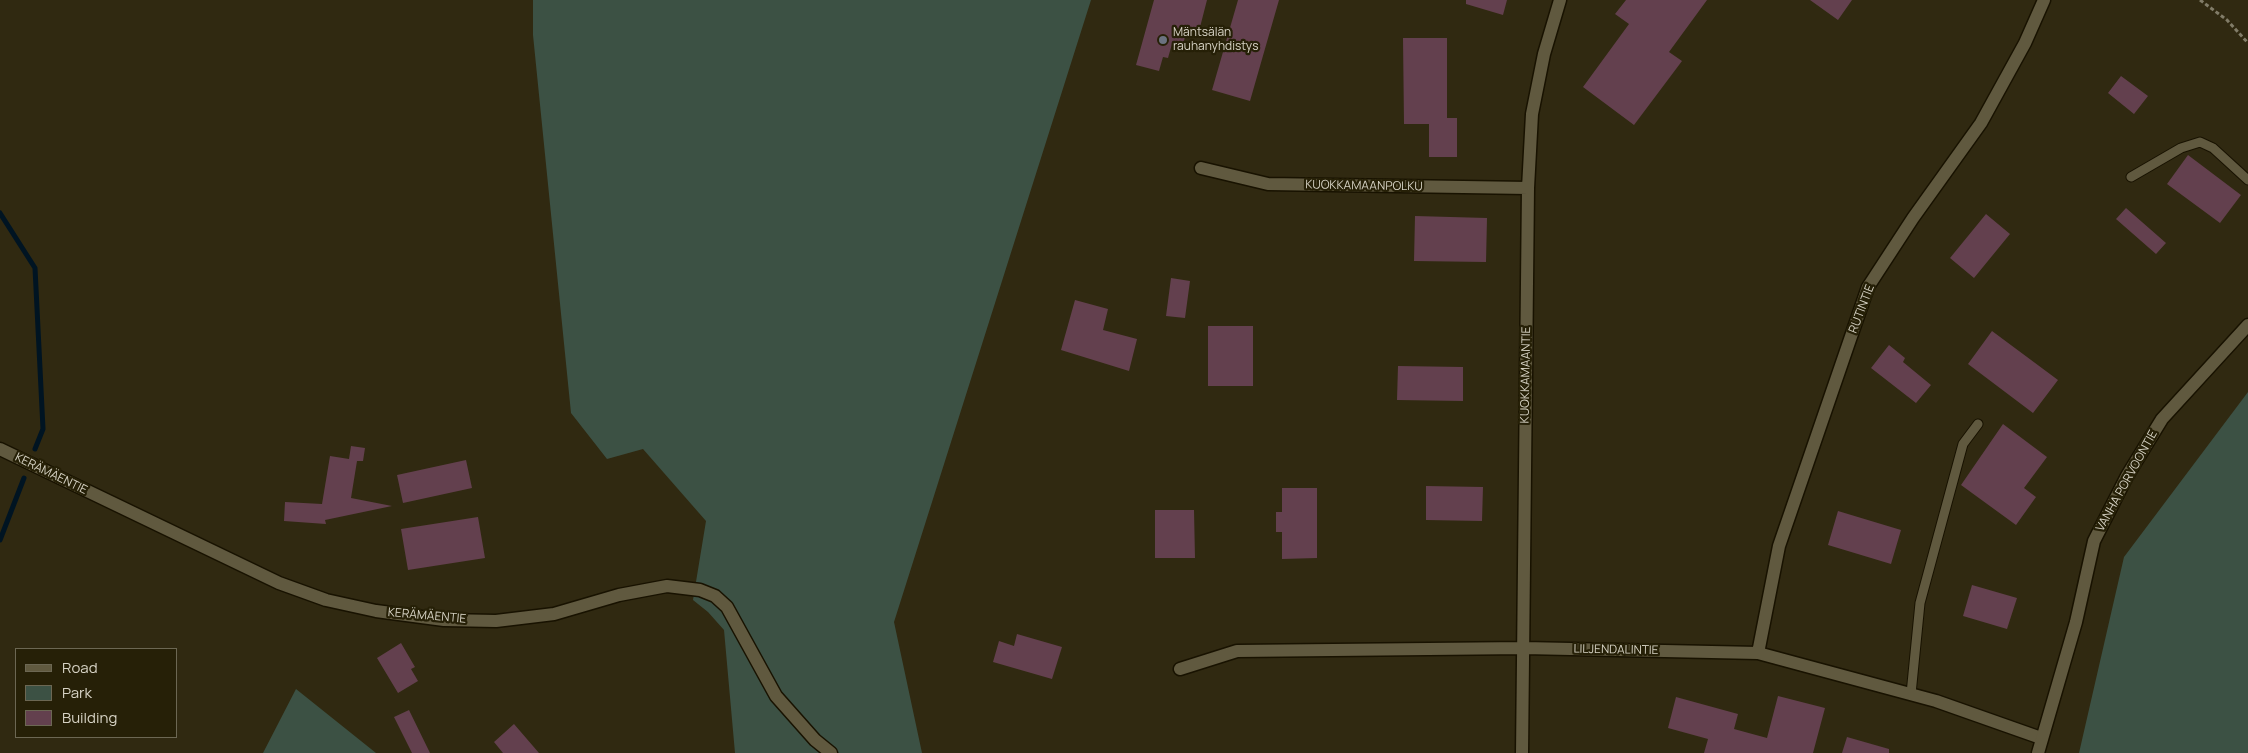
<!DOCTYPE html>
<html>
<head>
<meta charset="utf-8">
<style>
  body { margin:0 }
  #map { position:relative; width:2248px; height:753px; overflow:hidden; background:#302911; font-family:Manrope,sans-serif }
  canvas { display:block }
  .legend { position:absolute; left:15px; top:648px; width:162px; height:90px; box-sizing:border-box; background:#262007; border:1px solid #6c6753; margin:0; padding:6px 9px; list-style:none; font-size:15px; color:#d6d2c4 }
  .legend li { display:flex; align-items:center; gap:10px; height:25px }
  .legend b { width:25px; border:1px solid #6c6753 }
</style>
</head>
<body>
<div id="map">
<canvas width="2248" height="753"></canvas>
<ul class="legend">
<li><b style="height:6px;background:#60593f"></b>Road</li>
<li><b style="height:14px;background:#3c5144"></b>Park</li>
<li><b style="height:14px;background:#63404e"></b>Building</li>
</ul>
</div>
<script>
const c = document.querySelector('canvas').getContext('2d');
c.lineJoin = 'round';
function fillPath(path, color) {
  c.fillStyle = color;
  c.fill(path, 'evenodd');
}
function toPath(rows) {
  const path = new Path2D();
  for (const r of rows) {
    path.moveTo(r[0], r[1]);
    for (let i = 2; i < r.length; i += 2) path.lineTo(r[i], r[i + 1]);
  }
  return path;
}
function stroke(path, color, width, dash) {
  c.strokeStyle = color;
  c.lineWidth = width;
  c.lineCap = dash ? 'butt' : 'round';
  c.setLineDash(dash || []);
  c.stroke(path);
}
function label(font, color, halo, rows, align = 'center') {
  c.font = font + ' Manrope,sans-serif';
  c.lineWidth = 4.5;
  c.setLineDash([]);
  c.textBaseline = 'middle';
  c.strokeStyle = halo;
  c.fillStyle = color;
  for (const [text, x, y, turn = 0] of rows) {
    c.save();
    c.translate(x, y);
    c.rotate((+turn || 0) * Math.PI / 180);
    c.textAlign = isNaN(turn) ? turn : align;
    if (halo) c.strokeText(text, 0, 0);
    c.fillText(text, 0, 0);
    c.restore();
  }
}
fillPath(toPath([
  [533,0,1091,0,894,622,922,753,735,753,724,630,708,612,693,600,706,521,643,449,607,459,571,413,533,35],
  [2248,392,2248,753,2079,753,2124,557],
  [296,689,376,753,263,753]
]), '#3c5144');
stroke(toPath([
  [0,213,35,268,43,429,35,449],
  [0,540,24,478]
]), '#001422', 5);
fillPath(toPath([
  [1154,0,1207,0,1198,35,1187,31,1182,47,1172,44,1168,58,1163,57,1159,71,1136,65],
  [1238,0,1279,0,1250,101,1212,90],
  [1466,0,1507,0,1503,15,1466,4],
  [1626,0,1707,0,1669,52,1682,61,1634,125,1583,87,1629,24,1615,14],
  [1810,0,1852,0,1838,20],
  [1403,38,1447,38,1447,118,1457,118,1457,157,1429,157,1429,124,1404,124],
  [2121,76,2148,96,2134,114,2108,93],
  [2188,155,2241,195,2220,223,2167,184],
  [2126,208,2166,243,2156,254,2116,219],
  [1986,214,2010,234,1974,278,1950,258],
  [1415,216,1487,218,1486,262,1414,261],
  [1171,278,1190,281,1185,318,1166,316],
  [1075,300,1108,309,1103,330,1137,339,1129,371,1061,350],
  [1208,326,1253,326,1253,386,1208,386],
  [1992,331,2058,380,2033,413,1968,364],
  [1889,345,1905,358,1903,362,1931,385,1916,403,1871,368],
  [1398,366,1463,367,1463,401,1397,400],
  [2003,424,2047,457,2024,488,2036,497,2016,525,1961,485],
  [351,446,365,448,363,461,357,461,351,498,392,506,325,520,326,524,284,521,285,502,322,504,330,456,349,459],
  [466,460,472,488,403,503,397,475],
  [1426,486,1483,487,1482,521,1426,520],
  [1282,488,1317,488,1317,558,1282,559,1282,532,1276,532,1276,512,1282,512],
  [1155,510,1194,510,1195,558,1155,558],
  [1838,511,1901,530,1891,564,1828,545],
  [478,517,485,558,408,570,401,529],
  [1972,585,2017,598,2007,629,1963,616],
  [1017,634,1062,647,1052,679,993,662,999,641,1014,646],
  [401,643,415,667,411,669,418,681,398,693,377,658],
  [1778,696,1825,708,1813,753,1704,753,1708,739,1668,728,1676,697,1738,714,1734,729,1767,738],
  [409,710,430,753,412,753,394,717],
  [514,724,539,753,503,753,494,742],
  [1847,737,1889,749,1889,753,1842,753]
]), '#63404e');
const lane = toPath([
  [2131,177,2181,148,2200,142,2213,148,2248,180],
  [1911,694,1920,603,1963,444,1978,424]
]);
const street = toPath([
  [1201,168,1268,184,1528,188],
  [0,449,279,583,326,600,376,611,444,620,496,621,554,614,619,595,667,586,700,590,715,596,727,607,776,696,815,740,831,753],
  [1758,653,1779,546,1868,287,1913,218,1981,123,2025,43,2044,0],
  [1180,669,1237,651,1524,648,1758,653,1936,701,2041,738],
  [1522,753,1528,188,1532,114,1544,54,1560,0]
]);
const secondary = toPath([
  [2038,753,2076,622,2094,541,2127,476,2162,419,2248,325]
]);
stroke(lane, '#181200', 11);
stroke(street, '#181200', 15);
stroke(secondary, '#181200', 15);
stroke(toPath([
  [2200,0,2227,20,2248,43]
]), '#817c68', 3, [4, 2.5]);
stroke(lane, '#60593f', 9);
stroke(street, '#60593f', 12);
stroke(secondary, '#60593f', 12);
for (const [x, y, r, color] of [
  [1163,40,5,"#6b7280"]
]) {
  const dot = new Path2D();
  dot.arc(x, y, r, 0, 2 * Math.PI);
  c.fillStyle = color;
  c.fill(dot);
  stroke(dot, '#262007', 2);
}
label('12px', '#d6d2c4', '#262007', [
  ["Mäntsälän",1173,33],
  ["rauhanyhdistys",1173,47]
], 'left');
label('12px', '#d6d2c4', '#262007', [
  ["KUOKKAMAANPOLKU",1364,186,1],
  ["RUTINTIE",1862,309,-69],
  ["KUOKKAMAANTIE",1526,375,-89],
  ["KERÄMÄENTIE",51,474,26],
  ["VANHA PORVOONTIE",2127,481,-61],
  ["KERÄMÄENTIE",427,616,5],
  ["LILJENDALINTIE",1616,650,1]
]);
</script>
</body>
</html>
